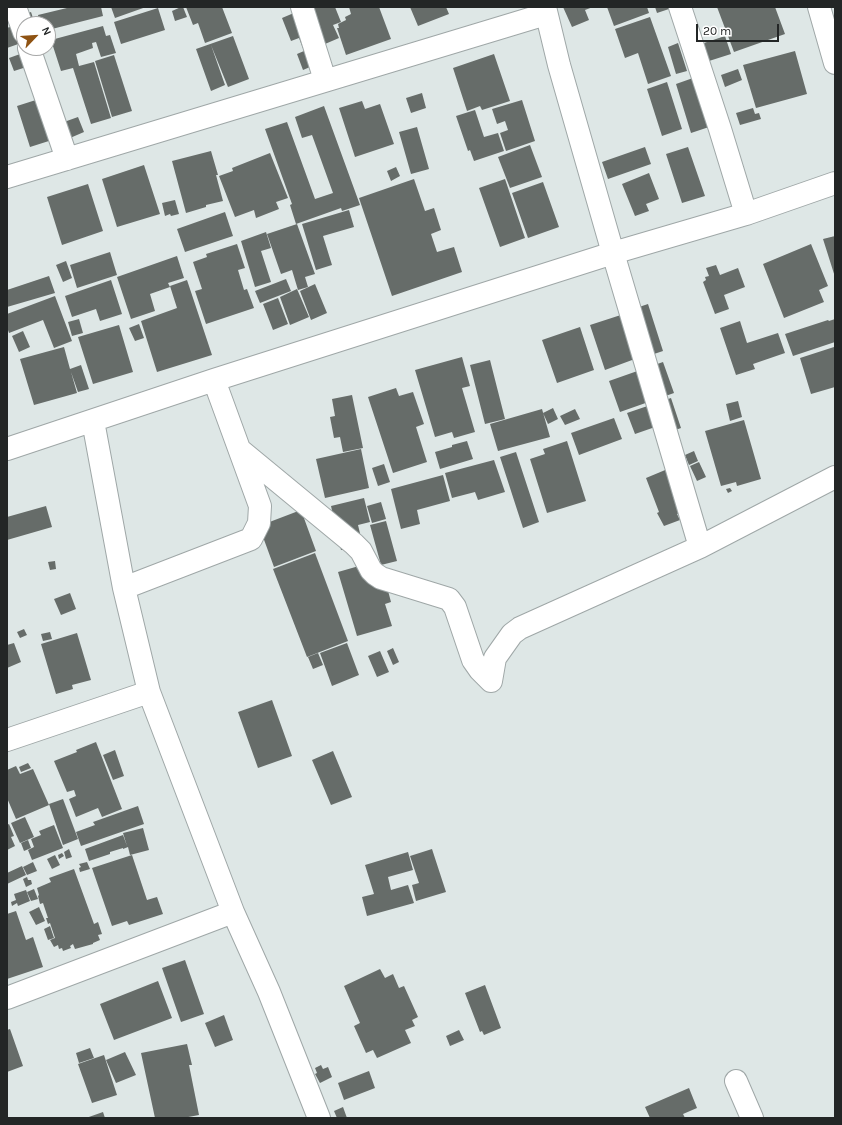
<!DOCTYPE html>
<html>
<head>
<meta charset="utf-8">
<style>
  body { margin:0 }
  #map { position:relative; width:842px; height:1125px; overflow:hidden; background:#dee7e6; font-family:Karla,sans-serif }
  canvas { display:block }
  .frame { position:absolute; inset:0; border:8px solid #232626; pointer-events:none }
  .north { position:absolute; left:16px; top:16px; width:40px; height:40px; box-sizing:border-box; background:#fff; border:1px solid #a7a8a8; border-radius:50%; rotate:65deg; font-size:11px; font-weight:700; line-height:16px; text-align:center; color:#232626 }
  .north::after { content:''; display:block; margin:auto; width:14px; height:18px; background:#8f5313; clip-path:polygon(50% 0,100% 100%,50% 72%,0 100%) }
  .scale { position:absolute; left:696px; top:24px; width:83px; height:18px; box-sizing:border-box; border:2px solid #232626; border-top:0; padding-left:5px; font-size:12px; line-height:14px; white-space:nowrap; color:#232626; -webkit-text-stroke:3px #fff; paint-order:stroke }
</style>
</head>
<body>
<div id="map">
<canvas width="842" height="1125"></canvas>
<div class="frame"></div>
<div class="north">N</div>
<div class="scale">20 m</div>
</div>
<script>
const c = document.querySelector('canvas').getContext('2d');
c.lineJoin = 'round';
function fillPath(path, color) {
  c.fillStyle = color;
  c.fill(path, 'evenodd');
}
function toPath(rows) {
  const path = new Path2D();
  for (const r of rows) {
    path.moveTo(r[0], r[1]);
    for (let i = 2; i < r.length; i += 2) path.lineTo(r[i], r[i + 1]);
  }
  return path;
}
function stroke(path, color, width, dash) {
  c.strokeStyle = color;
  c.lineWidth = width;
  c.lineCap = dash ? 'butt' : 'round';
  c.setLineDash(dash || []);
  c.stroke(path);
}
fillPath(toPath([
  [71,7,101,7,103,16,48,30,48,24,40,24,38,15],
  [111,7,146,7,115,18],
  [181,7,183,7,187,17,175,21,172,11],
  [186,7,222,7,232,33,205,43,198,23,193,25],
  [308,7,335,7,341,22,333,25,339,38,311,50,317,64,303,70,297,54,304,51,299,38,291,41,282,18],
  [349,7,379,7,391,39,346,55,337,28,339,28,338,24,346,20,345,17,351,14],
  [410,7,446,7,449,14,418,26],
  [563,7,593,7,585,10,589,20,572,27],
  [607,7,647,7,649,13,614,26],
  [655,7,675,7,657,13],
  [717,7,775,7,785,34,734,52],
  [158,8,165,30,121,44,114,22],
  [31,12,35,24,24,24,24,42,7,48,7,28,15,25,13,18],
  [650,17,671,76,648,84,638,53,625,58,615,29],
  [103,26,106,36,110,35,116,53,101,57,96,42,92,43,93,48,76,54,79,66,94,62,111,118,91,124,73,68,61,71,51,40],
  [233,36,249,79,228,87,211,45,225,85,211,91,196,49],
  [725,36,731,54,709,61,704,43],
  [678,43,687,71,676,74,668,47],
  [34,49,39,63,14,71,9,58],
  [795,51,807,94,756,108,743,65],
  [494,54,510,101,482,110,480,106,467,111,453,68],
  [114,55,132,111,112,117,95,61],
  [738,69,742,80,725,87,721,75],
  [693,78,709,127,691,133,676,84],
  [667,82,682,129,662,136,647,89],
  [422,93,426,108,411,113,406,98],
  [39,99,52,140,30,147,17,106],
  [522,100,535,141,506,151,500,133,508,130,505,121,497,124,492,109],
  [362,101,365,109,380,104,394,144,355,157,339,108],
  [324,106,360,205,342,211,341,208,296,224,290,205,292,204,265,129,287,122,315,199,333,193,312,135,302,138,295,117],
  [753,108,755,114,759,113,761,119,740,125,736,113],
  [475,110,484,137,498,133,504,151,474,161,470,150,468,151,456,116],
  [78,117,84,132,70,138,64,122],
  [417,127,429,169,411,174,399,132],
  [530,145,542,177,510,188,498,157],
  [645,147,651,164,608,179,602,162],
  [688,147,705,196,682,203,666,154],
  [211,151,218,175,216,175,223,201,206,205,206,207,186,213,172,161],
  [270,153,288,198,276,202,279,209,256,218,254,210,235,217,219,176,233,171,232,168],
  [144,165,160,214,117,227,102,179],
  [396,167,400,176,391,181,387,171],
  [649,173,659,199,646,204,649,211,635,216,622,184],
  [414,179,425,211,434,208,441,230,431,234,437,252,454,247,462,272,392,296,359,198],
  [505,179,525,238,500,247,479,188],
  [543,182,559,227,528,238,512,193],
  [88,184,103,231,62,245,47,197],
  [175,200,179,214,171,216,170,214,165,216,162,203],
  [349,210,354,227,323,236,332,265,316,270,302,224],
  [225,212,233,236,185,252,177,229],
  [297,224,315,274,305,277,308,287,298,290,292,270,281,274,267,234],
  [266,232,271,248,261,251,271,282,255,287,241,241],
  [835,236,835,277,823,239],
  [237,244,245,268,238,270,244,290,247,289,254,308,206,324,195,291,202,289,193,262,207,257,206,254],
  [811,244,828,286,819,290,824,302,784,318,763,264],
  [110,252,117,275,77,288,70,265],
  [177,256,184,278,168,283,170,287,150,294,155,311,131,319,117,277],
  [66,261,72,278,63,282,56,265],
  [716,265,720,275,738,268,745,287,724,295,729,309,715,314,703,282,706,280,705,277,709,276,706,268],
  [49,276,55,293,7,307,7,290],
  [286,279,291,291,260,303,255,291],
  [111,280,122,314,100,321,96,309,72,317,65,296],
  [187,280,212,355,157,372,141,321,177,308,170,286],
  [315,284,327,313,311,320,300,291],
  [297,289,309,317,290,325,280,297],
  [55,296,72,341,54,348,43,320,9,333,7,327,7,314],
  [278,298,288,324,273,330,263,304],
  [648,304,663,351,645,357,630,310],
  [627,313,643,356,605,370,590,325],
  [79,319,83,333,72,336,68,322],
  [835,319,835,342,793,356,785,334,828,320,829,321],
  [740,321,747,343,778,333,785,353,753,364,755,369,736,375,720,328],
  [139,324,144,338,135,341,129,328],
  [119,325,133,372,93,384,78,337],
  [580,327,594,370,557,383,542,340],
  [23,331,30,347,19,352,12,336],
  [64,347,70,369,81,365,89,389,78,392,71,372,77,393,34,405,20,359],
  [834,347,835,387,811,394,800,358],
  [462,357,470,386,462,388,475,432,454,438,452,432,435,437,415,370],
  [490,360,505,419,485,424,470,365],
  [663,362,674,393,620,412,609,381],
  [396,388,399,396,413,392,424,424,416,427,427,462,393,473,368,397],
  [352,395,363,448,343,452,340,437,334,438,330,417,335,416,332,399],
  [671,398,681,428,661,435,658,426,635,434,627,413],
  [738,401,742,417,730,421,726,404],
  [553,408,558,419,548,424,543,413],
  [542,409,550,437,498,451,490,424],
  [575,409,580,419,565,425,560,416],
  [614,418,622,439,579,455,571,433],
  [744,420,761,479,737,486,736,482,721,486,705,431],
  [467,441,473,459,440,469,435,452,452,447,452,445],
  [567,441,586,501,547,513,530,459,545,454,543,449],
  [361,449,369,488,325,498,316,459],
  [694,451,698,461,689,465,685,455],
  [516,452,539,522,523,528,500,457],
  [494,460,505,492,478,500,475,492,452,498,445,473],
  [699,462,706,477,697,481,690,466],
  [682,463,684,512,677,514,680,520,664,526,657,513,659,512,646,478],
  [384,464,390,482,378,486,372,468],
  [443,475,450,501,417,510,420,524,401,529,391,489],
  [730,488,732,491,728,493,726,489],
  [364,498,370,522,358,525,363,546,341,550,331,506],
  [381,502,386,519,372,523,367,506],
  [46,506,52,527,7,540,7,517],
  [301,510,316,551,274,567,259,526],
  [386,521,397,561,381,565,370,525],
  [315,553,348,641,307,657,273,569],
  [55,561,56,569,50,570,48,562],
  [373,562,383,572,391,602,385,604,392,626,357,636,338,572],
  [70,593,76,609,61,615,54,599],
  [24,629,27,635,20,638,17,632],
  [50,632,52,639,43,641,41,634],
  [77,633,91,680,72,685,73,689,56,694,41,644],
  [14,643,21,662,7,668,7,645],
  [347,643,359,675,332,686,320,653],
  [393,648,399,662,393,665,387,651],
  [380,651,389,672,377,677,368,656],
  [318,653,323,665,313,669,308,657],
  [272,700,292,756,258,768,238,712],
  [96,742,122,809,102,817,98,808,76,817,69,799,76,796,74,790,67,792,54,761,77,752,76,750],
  [115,750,124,776,113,780,103,755],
  [333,751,352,797,331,805,312,760],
  [28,763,31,768,21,772,19,767],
  [16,766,20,774,33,769,49,805,16,819,7,798,7,770],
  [63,799,78,839,63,845,49,804],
  [138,806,144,824,81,846,76,832,95,825,93,822],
  [25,817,34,837,20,843,11,823],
  [9,824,14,836,11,837,15,846,7,850,7,825],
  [54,825,63,848,32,860,28,850,34,847,31,839,41,835,39,831],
  [143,828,149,850,130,855,128,847,123,849,123,848,110,852,110,854,89,861,85,849,123,835,127,846,123,833],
  [28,840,31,848,24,851,21,843],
  [69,849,72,857,66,859,64,852],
  [432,849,446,892,416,901,412,885,419,883,410,856],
  [408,852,413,870,388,877,391,890,408,885,414,903,367,916,362,897,374,894,365,865],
  [62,853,64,856,59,859,58,855],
  [55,855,60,865,52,869,47,859],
  [132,855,147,900,157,897,163,914,129,925,127,921,112,926,92,868],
  [33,862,37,871,27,875,23,867],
  [87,862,90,869,80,872,79,868,81,867,79,864],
  [22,866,26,875,7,884,7,873],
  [74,869,94,924,98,922,102,934,98,935,100,940,93,943,93,944,75,949,73,944,70,946,71,948,63,951,62,948,59,949,58,945,54,947,50,940,55,938,50,923,48,924,46,918,48,918,43,903,40,904,38,896,39,895,37,888,51,882,49,878],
  [27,877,28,880,31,880,32,884,26,887,23,879],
  [34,889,38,899,31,901,27,892],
  [26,890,30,901,18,906,17,903,12,906,11,902,16,900,14,894],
  [39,907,45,921,36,925,29,912],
  [16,911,26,940,33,937,43,967,7,979,7,914],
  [50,926,54,938,48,940,44,929],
  [185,960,204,1014,181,1022,162,968],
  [380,969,385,978,393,974,399,988,404,986,418,1017,412,1020,415,1026,405,1030,411,1043,377,1058,373,1050,366,1053,354,1026,360,1023,344,986],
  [158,981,172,1018,114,1040,100,1004],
  [485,985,501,1028,484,1035,482,1031,480,1032,465,993],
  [224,1015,233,1040,215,1047,205,1023],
  [10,1029,23,1066,7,1072,7,1030],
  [459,1030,464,1040,450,1046,446,1036],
  [187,1044,192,1065,189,1065,199,1115,183,1118,155,1118,141,1053],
  [90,1048,94,1058,79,1063,76,1053],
  [125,1052,136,1075,116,1083,106,1060],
  [104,1055,117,1095,92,1103,78,1064],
  [321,1065,323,1069,328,1067,332,1077,320,1083,315,1074,317,1073,315,1068],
  [369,1071,375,1088,344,1100,338,1083],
  [689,1088,697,1108,683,1114,685,1118,650,1118,645,1107],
  [343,1107,347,1118,337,1118,334,1111],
  [103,1112,105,1118,86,1118]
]), '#666c69');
const street = toPath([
  [15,7,24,32],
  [302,7,325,80],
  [545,7,559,65,613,253,700,547],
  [680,7,720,129,746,214],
  [819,7,835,63],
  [29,48,67,159],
  [7,177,546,14],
  [93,421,124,588,149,692,233,912,269,992,319,1118],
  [7,449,214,380,613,253,746,214,835,183],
  [240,450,354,544,361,551,371,570,375,574,381,578,449,599,455,607,473,660,480,670,491,681],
  [124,588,251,539,259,523,260,506,214,380],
  [491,681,495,658,512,634,520,628,700,547,835,477],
  [7,740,149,692],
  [7,998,233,912],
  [736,1081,752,1118]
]);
stroke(street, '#9fa7a7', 24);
stroke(street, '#fff', 22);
</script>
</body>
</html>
